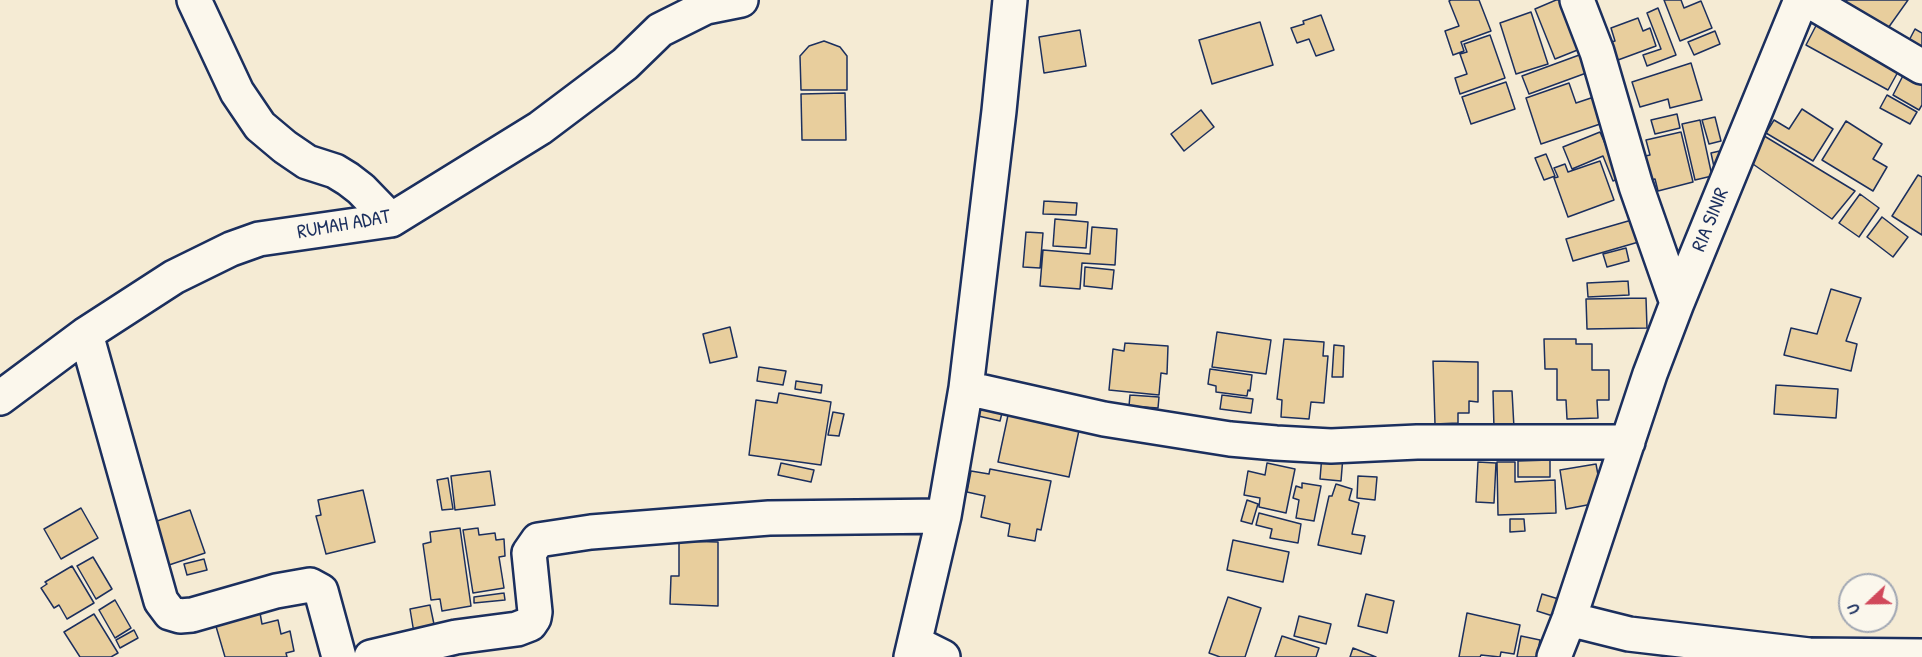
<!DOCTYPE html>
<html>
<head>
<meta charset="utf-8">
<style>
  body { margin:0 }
  #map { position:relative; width:1922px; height:657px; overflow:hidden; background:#f5ebd4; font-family:"Patrick Hand",sans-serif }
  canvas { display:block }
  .north { position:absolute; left:1838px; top:573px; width:60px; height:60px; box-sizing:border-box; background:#fbf7ec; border:2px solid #a1a7b3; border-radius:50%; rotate:248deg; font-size:16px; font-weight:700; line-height:24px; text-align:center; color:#1b2f5e }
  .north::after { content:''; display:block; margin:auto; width:21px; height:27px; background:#d1495b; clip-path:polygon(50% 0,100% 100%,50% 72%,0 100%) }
</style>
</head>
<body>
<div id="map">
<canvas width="1922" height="657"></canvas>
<div class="north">U</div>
</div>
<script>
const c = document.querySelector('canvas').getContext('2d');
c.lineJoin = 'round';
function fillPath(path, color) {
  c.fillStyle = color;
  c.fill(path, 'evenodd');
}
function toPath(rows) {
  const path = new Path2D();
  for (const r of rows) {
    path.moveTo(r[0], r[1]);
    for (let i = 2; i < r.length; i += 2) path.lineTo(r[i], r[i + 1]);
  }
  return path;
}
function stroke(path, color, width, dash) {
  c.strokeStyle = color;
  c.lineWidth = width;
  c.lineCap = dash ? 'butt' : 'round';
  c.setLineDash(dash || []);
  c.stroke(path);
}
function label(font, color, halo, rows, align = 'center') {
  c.font = font + ' "Patrick Hand",sans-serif';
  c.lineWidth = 6;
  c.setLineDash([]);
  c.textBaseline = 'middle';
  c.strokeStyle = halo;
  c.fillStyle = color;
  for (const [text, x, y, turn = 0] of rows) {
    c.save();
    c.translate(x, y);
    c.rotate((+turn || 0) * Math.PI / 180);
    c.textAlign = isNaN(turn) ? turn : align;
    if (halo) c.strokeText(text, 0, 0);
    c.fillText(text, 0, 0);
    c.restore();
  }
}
const building = toPath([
  [1451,0,1479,0,1491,31,1461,42,1464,51,1453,55,1445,31,1459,26,1449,1,1451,0],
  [1556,0,1560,0,1580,49,1555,59,1535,9,1556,0],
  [1664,0,1681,0,1684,8,1701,1,1712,28,1680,41,1664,0],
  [1847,0,1908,0,1886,31,1846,2,1847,0],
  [1658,8,1676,55,1647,66,1643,55,1661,49,1647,13,1658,8],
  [1531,12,1548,64,1516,74,1500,23,1531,12],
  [1321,15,1334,50,1316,56,1309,39,1297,43,1291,28,1304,24,1303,21,1321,15],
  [1821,16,1904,61,1888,90,1806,45,1821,16],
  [1638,18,1643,31,1650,28,1656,46,1618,60,1611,42,1615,41,1611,28,1638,18],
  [1260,22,1273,65,1212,84,1199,40,1260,22],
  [1915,29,1922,33,1922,60,1904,50,1915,29],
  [1080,30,1086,66,1044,73,1039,37,1080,30],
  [1715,31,1720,44,1694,55,1688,42,1715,31],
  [1490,35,1505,78,1460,94,1455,78,1467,74,1460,54,1467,52,1464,44,1490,35],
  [824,41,840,47,847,56,847,90,801,90,800,56,809,46,824,41],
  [1582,54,1589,72,1529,94,1522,76,1582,54],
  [1691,63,1702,100,1670,108,1668,99,1640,107,1632,82,1691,63],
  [1908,66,1922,74,1922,105,1919,110,1893,95,1908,66],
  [1506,82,1515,109,1471,124,1462,97,1506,82],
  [1569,83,1576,103,1600,95,1609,121,1541,144,1526,98,1569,83],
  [845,93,846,140,802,140,801,94,845,93],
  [1887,95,1917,112,1910,124,1880,108,1887,95],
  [1802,109,1833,129,1813,161,1766,133,1774,120,1789,129,1802,109],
  [1201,110,1214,127,1184,151,1171,134,1201,110],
  [1677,114,1680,128,1655,134,1651,120,1677,114],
  [1715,117,1721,141,1709,144,1702,120,1715,117],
  [1700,120,1712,176,1695,180,1682,124,1700,120],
  [1846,121,1882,144,1873,159,1887,167,1873,191,1822,160,1846,121],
  [1600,132,1620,178,1613,181,1603,156,1572,169,1563,147,1600,132],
  [1681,132,1693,182,1658,191,1655,179,1641,182,1636,158,1650,155,1646,140,1681,132],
  [1761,134,1855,191,1832,219,1750,162,1761,134],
  [1724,150,1716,176,1711,153,1724,150],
  [1546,154,1555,176,1544,180,1535,158,1546,154],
  [1600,161,1614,200,1568,217,1554,178,1558,177,1554,168,1565,164,1568,172,1600,161],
  [1918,175,1922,177,1922,235,1892,216,1918,175],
  [1860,194,1879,208,1859,237,1839,223,1860,194],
  [1044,201,1077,203,1076,215,1043,214,1044,201],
  [1642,217,1649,239,1573,261,1566,239,1642,217],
  [1882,217,1908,237,1893,257,1867,237,1882,217],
  [1055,219,1088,222,1086,248,1053,246,1055,219],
  [1092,227,1117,229,1115,265,1082,263,1080,289,1040,286,1043,250,1090,254,1092,227],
  [1026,232,1043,233,1040,268,1023,267,1026,232],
  [1626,248,1629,261,1607,267,1603,254,1626,248],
  [1085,267,1114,270,1112,289,1084,286,1085,267],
  [1628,281,1629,295,1588,297,1587,283,1628,281],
  [1831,289,1861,298,1846,341,1857,344,1851,371,1784,355,1791,328,1817,334,1831,289],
  [1646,298,1647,328,1587,329,1586,299,1646,298],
  [730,327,737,357,710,363,703,334,730,327],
  [1217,332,1271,340,1266,374,1212,367,1217,332],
  [1284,339,1324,342,1323,356,1328,356,1324,403,1311,402,1309,419,1281,417,1282,400,1277,399,1284,339],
  [1544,339,1576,339,1576,344,1592,344,1592,370,1609,370,1609,400,1597,400,1598,418,1567,419,1566,400,1557,400,1557,369,1545,369,1544,339],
  [1125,343,1168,346,1167,374,1161,373,1159,395,1109,390,1113,349,1124,351,1125,343],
  [1334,345,1344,346,1343,377,1332,377,1334,345],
  [1433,361,1478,362,1478,402,1469,401,1469,413,1458,413,1458,423,1435,424,1433,361],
  [759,367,786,371,783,385,757,381,759,367],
  [1210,369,1252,375,1250,391,1248,390,1247,396,1216,392,1216,386,1208,384,1210,369],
  [796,381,822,385,821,393,795,389,796,381],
  [1776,385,1838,389,1836,418,1774,414,1776,385],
  [1493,391,1512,391,1514,428,1494,429,1493,391],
  [779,393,831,402,821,465,749,455,756,400,777,403,779,393],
  [978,395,1005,401,1000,421,974,415,978,395],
  [1130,395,1159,397,1158,408,1129,406,1130,395],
  [1222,395,1253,399,1251,413,1220,409,1222,395],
  [1010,406,1081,421,1069,477,998,462,1010,406],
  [833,412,844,414,839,436,828,435,833,412],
  [1322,455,1343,456,1341,481,1320,479,1322,455],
  [1550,460,1550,477,1518,477,1518,461,1550,460],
  [1478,462,1496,463,1494,503,1476,502,1478,462],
  [1497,462,1515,462,1515,482,1555,480,1556,513,1498,515,1497,462],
  [781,463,814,470,811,482,778,475,781,463],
  [1267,463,1295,469,1286,513,1259,507,1260,498,1244,495,1248,471,1265,475,1267,463],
  [1596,464,1603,502,1566,509,1560,470,1596,464],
  [990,469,1051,481,1041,530,1037,529,1035,541,1008,536,1010,524,981,517,985,496,967,492,971,471,989,474,990,469],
  [490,471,495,505,455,510,451,476,490,471],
  [1358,476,1377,477,1375,500,1357,498,1358,476],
  [448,478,453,509,442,510,437,480,448,478],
  [1302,483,1321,486,1314,521,1296,518,1299,500,1293,498,1296,486,1302,488,1302,483],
  [1336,484,1352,489,1349,500,1359,503,1352,534,1365,536,1361,554,1318,545,1329,496,1332,496,1336,484],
  [363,490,375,542,326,554,316,516,321,515,318,500,363,490],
  [1247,500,1258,504,1252,524,1241,521,1247,500],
  [81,508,98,538,61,559,44,529,81,508],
  [190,510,205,553,169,565,154,522,190,510],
  [1259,513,1301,524,1298,543,1270,538,1272,529,1256,525,1259,513],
  [1510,519,1524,519,1525,531,1510,532,1510,519],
  [460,528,471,606,442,611,440,599,431,600,423,544,431,542,430,532,460,528],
  [478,528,479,535,495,533,496,540,504,539,505,556,499,557,504,588,473,593,463,530,478,528],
  [1233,540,1289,552,1283,582,1227,570,1233,540],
  [679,541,718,542,718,606,670,604,671,576,679,576,679,541],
  [93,557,112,589,96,599,77,566,93,557],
  [204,559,207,570,187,575,184,564,204,559],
  [72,566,94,603,67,619,59,605,54,608,41,588,47,584,45,582,72,566],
  [504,593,505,600,474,603,474,597,504,593],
  [1366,594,1394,601,1387,633,1358,626,1366,594],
  [1542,594,1562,600,1556,617,1537,611,1542,594],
  [1228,597,1261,608,1245,657,1220,657,1209,653,1228,597],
  [115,600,131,628,115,638,99,610,115,600],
  [430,605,435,629,414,633,410,609,430,605],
  [260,613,262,624,278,620,281,634,290,631,294,651,286,653,287,657,225,657,215,623,260,613],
  [1467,613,1520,625,1514,654,1501,652,1500,657,1481,655,1480,657,1459,657,1467,613],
  [94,614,118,653,111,657,80,657,64,632,94,614],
  [1299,616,1331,624,1326,644,1294,636,1299,616],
  [134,630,138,638,120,648,116,640,134,630],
  [1282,636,1319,648,1316,657,1275,657,1282,636],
  [1521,636,1540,640,1537,657,1517,657,1521,636],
  [1353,648,1376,657,1350,657,1353,648]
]);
fillPath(building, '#e8ce9d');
stroke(building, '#1b2f5e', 1.5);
const minor = toPath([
  [194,0,237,92,260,126,285,147,307,162,335,171,348,179,361,189,391,220],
  [1577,0,1597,52,1636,186,1677,303],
  [1808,0,1922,67],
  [86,334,161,601,170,613,180,616,192,615,276,591,310,585,321,591,339,657],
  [966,388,1104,419,1230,439,1276,443,1331,446,1417,442,1628,442],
  [0,398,86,334,174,277,231,249,259,239,391,220,540,128,625,64,660,30,706,7,741,0],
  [1569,619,1629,634,1809,655,1922,656],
  [915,643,943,657],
  [371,657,456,637,517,629,530,624,534,618,535,612,529,553,538,540,591,532,769,518,944,516],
  [911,657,944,516,966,388,999,111,1010,0],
  [1554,657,1569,619,1650,374,1677,303,1801,0]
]);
stroke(minor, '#1b2f5e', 38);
stroke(minor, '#fbf7ec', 33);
label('20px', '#1b2f5e', '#fbf7ec', [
  ["RIA SINIR",1711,220,-68],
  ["RUMAH ADAT",344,225,-10]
]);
</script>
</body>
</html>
